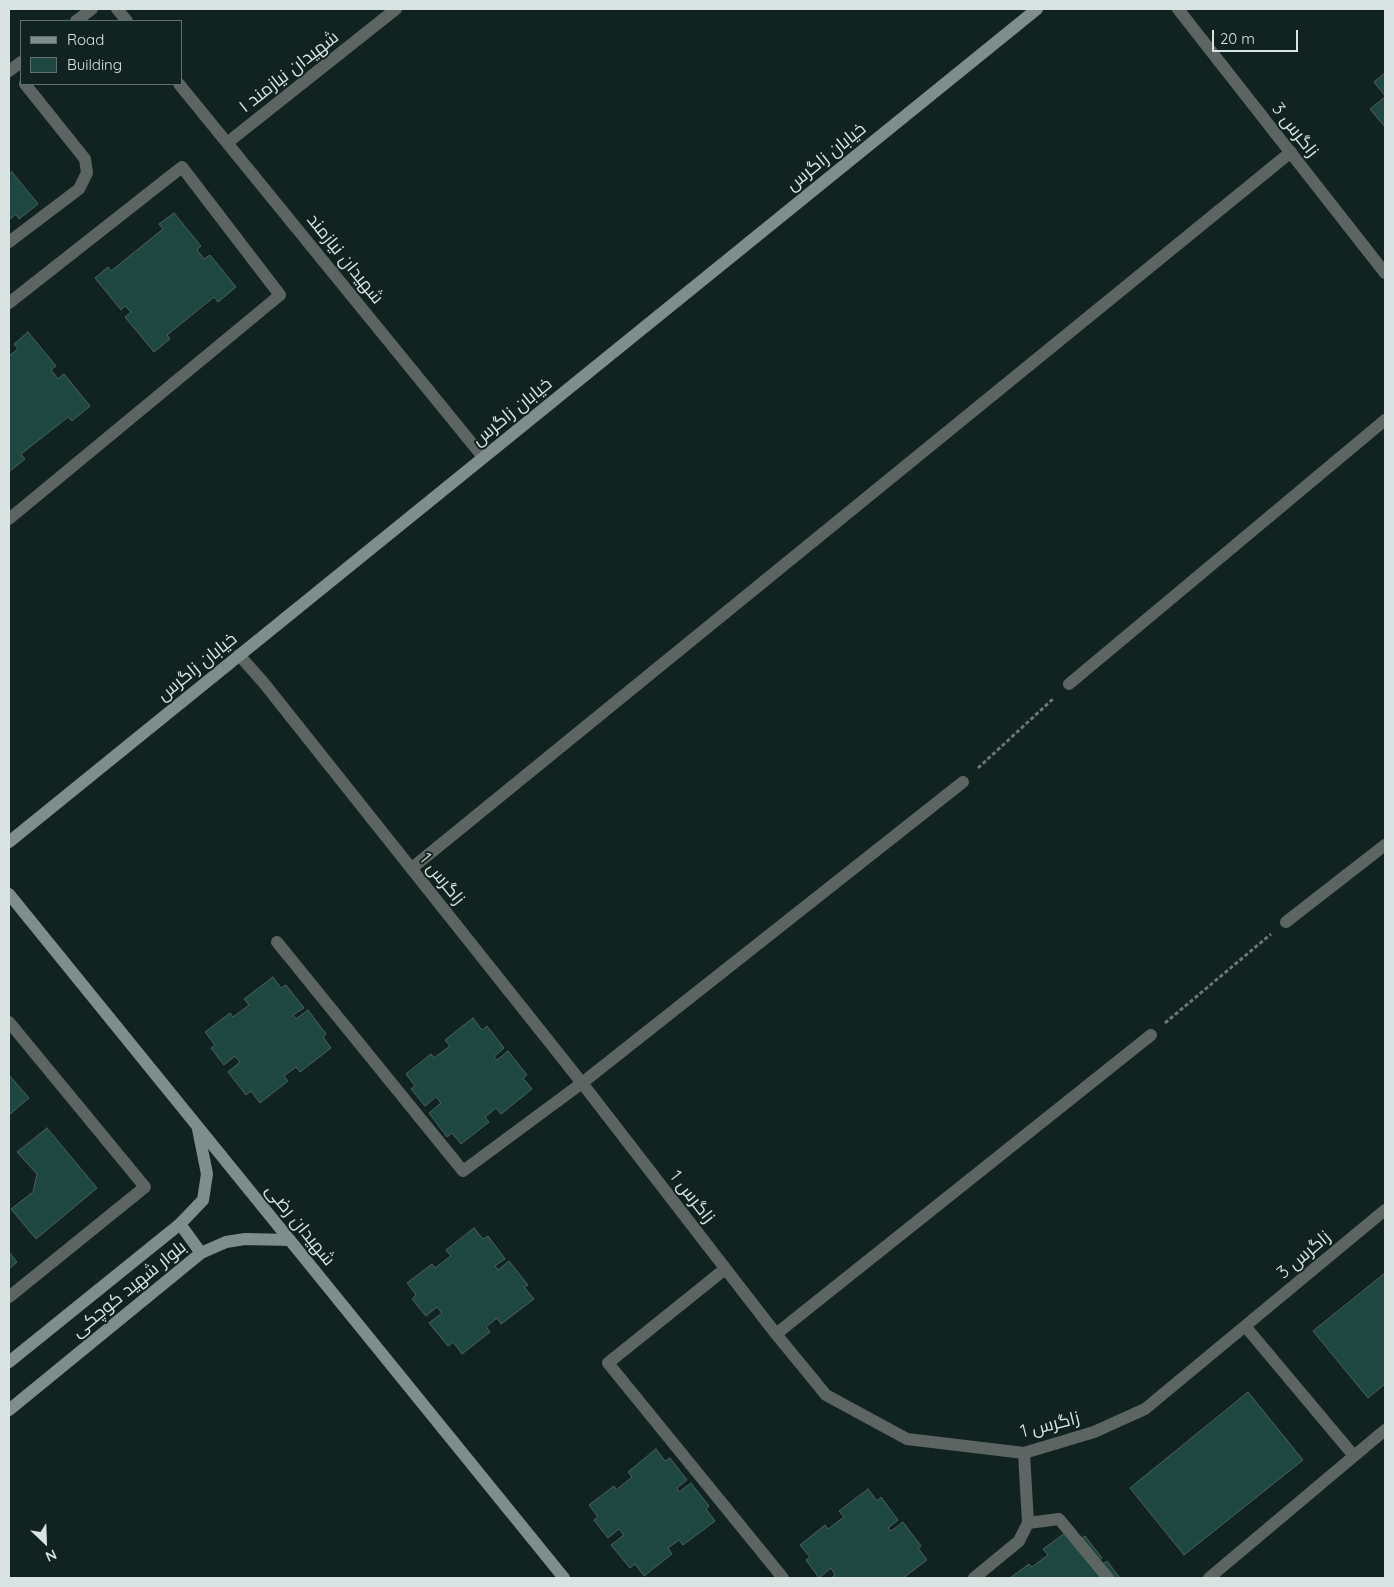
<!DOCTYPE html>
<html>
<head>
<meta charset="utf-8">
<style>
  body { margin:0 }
  #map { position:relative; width:1394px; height:1587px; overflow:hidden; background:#112320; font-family:Quicksand,sans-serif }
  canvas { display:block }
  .frame { position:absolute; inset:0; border:10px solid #d9e4e2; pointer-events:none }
  .legend { position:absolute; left:20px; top:20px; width:162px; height:65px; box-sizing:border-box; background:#112320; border:1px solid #61706e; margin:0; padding:6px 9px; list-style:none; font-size:15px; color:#d9e4e2 }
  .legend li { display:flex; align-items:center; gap:10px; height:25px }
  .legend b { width:25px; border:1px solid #61706e }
  .north { position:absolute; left:20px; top:1517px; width:50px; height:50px; -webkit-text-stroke:4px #112320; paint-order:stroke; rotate:156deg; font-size:14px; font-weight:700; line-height:20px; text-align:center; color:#d9e4e2 }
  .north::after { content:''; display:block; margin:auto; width:18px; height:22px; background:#d9e4e2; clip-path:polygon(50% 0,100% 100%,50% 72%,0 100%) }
  .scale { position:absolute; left:1212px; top:30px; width:86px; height:22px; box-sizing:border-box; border:2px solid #d9e4e2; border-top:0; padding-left:6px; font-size:15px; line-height:18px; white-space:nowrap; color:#d9e4e2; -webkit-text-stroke:4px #112320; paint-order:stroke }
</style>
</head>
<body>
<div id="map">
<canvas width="1394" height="1587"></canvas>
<div class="frame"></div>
<ul class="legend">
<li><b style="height:6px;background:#808e8b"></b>Road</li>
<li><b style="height:14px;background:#1d4740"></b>Building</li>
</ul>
<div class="north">N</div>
<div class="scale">20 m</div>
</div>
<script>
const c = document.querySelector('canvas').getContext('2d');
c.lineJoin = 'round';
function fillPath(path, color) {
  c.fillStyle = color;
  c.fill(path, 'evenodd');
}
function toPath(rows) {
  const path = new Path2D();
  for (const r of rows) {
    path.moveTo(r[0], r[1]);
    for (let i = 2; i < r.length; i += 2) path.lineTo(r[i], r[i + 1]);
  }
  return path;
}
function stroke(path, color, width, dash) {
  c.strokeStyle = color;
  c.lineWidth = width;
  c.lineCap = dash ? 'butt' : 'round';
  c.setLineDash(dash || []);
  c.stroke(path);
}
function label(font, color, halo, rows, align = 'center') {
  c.font = font + ' Quicksand,Cairo,sans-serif';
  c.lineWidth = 4;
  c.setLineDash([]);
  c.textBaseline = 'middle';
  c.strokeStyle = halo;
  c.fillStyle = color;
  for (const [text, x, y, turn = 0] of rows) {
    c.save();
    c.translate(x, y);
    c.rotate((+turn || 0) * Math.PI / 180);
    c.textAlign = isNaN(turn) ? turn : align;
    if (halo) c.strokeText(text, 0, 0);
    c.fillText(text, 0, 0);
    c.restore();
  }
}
const building = toPath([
  [1385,73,1385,96,1374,82,1385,73],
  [1385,97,1385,127,1370,109,1385,97],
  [12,172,38,204,19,219,16,214,9,220,9,174,12,172],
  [174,213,201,246,197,250,204,259,210,255,236,287,218,302,214,297,167,335,170,339,154,352,125,317,131,312,125,306,121,310,95,278,108,267,111,271,163,229,159,224,174,213],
  [28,332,56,366,51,370,58,379,64,374,90,406,72,421,68,417,21,454,25,459,9,472,9,356,18,349,14,344,28,332],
  [273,977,281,988,286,985,304,1008,293,1015,296,1019,308,1010,326,1034,323,1037,331,1048,300,1072,296,1067,284,1076,288,1081,260,1103,251,1091,246,1095,228,1072,240,1062,235,1056,224,1065,211,1048,215,1045,205,1032,230,1013,233,1017,249,1005,244,999,273,977],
  [473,1018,482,1030,487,1026,504,1048,494,1057,497,1060,508,1051,527,1075,523,1078,532,1089,501,1114,496,1108,485,1117,489,1122,461,1144,452,1133,447,1137,429,1113,441,1103,436,1097,425,1106,411,1089,415,1086,406,1074,431,1054,434,1058,450,1046,445,1040,473,1018],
  [9,1075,29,1098,9,1115,9,1075],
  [47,1128,97,1188,36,1239,11,1209,33,1192,37,1174,17,1152,47,1128],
  [474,1228,483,1239,488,1236,505,1259,495,1266,498,1270,509,1261,528,1285,524,1287,534,1299,501,1324,497,1318,486,1327,490,1332,462,1354,453,1342,448,1346,429,1323,442,1313,437,1307,426,1316,412,1299,416,1295,407,1283,432,1264,435,1268,451,1256,446,1250,474,1228],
  [9,1252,17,1262,9,1269,9,1252],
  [1385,1273,1385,1384,1368,1398,1313,1331,1385,1273],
  [1248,1392,1303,1460,1184,1555,1130,1488,1248,1392],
  [656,1449,665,1461,670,1458,687,1480,677,1488,679,1492,691,1483,709,1506,706,1509,715,1521,683,1545,679,1540,668,1548,672,1554,644,1576,635,1564,630,1568,611,1545,624,1535,619,1529,608,1538,594,1520,598,1517,589,1505,614,1486,616,1490,632,1477,628,1472,656,1449],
  [868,1489,877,1501,881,1497,898,1520,888,1528,891,1531,903,1522,921,1546,918,1548,927,1560,903,1578,831,1578,835,1575,831,1568,819,1578,806,1560,810,1557,800,1545,825,1525,828,1529,844,1517,839,1511,868,1489],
  [1072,1528,1081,1539,1085,1536,1102,1558,1092,1566,1095,1569,1107,1561,1120,1578,1010,1578,1029,1564,1032,1567,1048,1555,1043,1549,1072,1528]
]);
fillPath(building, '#1d4740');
stroke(building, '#4d615d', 1);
stroke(toPath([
  [978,768,1054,698],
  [1165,1023,1271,934]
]), '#697875', 3, [4, 2.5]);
stroke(toPath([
  [117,9,127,21],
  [1178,9,1385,273],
  [76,21,92,9],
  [9,71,21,62],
  [179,84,483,457],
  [227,143,396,9],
  [9,242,79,189,87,173,85,159,25,84],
  [9,303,182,167,280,295,9,519],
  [239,655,263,682,582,1083,776,1334,826,1395,907,1439,1024,1453,1094,1432,1145,1409,1385,1210],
  [1069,684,1385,420],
  [412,868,1291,152],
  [1286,922,1385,845],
  [277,942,463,1171,582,1083,963,782],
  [9,1022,145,1187,9,1297],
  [725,1269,608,1363,783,1578],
  [1245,1326,1354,1456],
  [776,1334,1151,1035],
  [1028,1523,1059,1519,1108,1578],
  [974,1578,1019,1541,1028,1523,1024,1453],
  [1209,1578,1385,1430]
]), '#5d6563', 12);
stroke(toPath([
  [9,842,1037,9],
  [9,894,564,1578],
  [180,1224,201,1253],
  [9,1362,180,1224,203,1200,207,1174,198,1129],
  [9,1410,201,1253,226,1242,245,1239,290,1240]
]), '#808e8b', 12);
label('18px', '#d9e4e2', '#112320', [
  ["شهیدان نیازمند ۱",289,72,-38],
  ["زاگرس 3",1295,130,52],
  ["خیابان زاگرس",826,157,-39],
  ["شهیدان نیازمند",345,259,51],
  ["خیابان زاگرس",512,412,-39],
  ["خیابان زاگرس",197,667,-39],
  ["زاگرس 1",442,879,51],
  ["زاگرس 1",692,1197,52],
  ["شهیدان رضی",300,1225,51],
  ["زاگرس 3",1304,1255,-40],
  ["بلوار شهید کوچکی",129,1289,-39],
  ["زاگرس 1",1050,1425,-14]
]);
</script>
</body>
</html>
